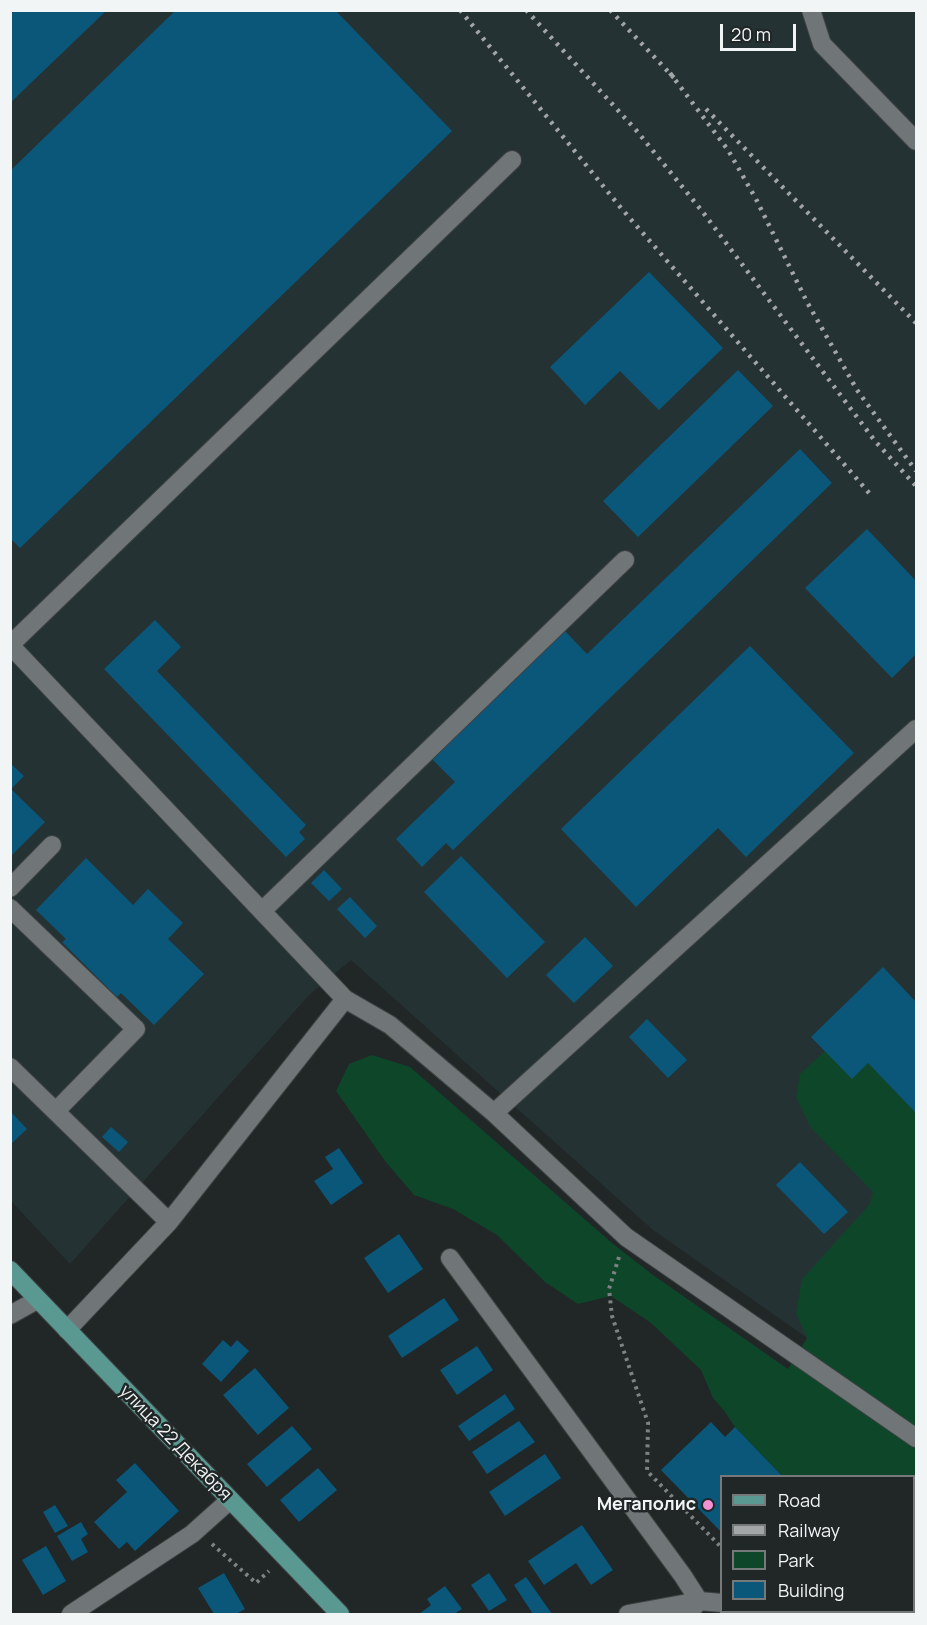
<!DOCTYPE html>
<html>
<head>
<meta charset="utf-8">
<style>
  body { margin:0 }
  #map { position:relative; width:927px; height:1625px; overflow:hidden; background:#212627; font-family:Manrope,sans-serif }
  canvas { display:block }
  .frame { position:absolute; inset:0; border:12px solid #f2f5f6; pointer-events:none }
  .legend { position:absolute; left:720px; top:1475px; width:195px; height:138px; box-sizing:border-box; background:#212627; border:2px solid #75797a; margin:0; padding:8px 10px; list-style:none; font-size:18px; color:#f2f5f6 }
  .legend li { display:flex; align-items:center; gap:12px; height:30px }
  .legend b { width:30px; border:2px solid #75797a }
  .scale { position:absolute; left:720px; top:24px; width:76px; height:27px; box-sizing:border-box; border:3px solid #f2f5f6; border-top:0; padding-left:8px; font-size:18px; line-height:21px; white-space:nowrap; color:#f2f5f6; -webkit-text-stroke:4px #212627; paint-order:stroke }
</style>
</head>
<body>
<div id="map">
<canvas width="927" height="1625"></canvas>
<div class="frame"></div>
<ul class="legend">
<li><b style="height:8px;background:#5a9991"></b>Road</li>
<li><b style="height:8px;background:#a2a6a7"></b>Railway</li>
<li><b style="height:16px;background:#0e462a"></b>Park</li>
<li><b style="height:16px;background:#0a577a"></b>Building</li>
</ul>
<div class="scale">20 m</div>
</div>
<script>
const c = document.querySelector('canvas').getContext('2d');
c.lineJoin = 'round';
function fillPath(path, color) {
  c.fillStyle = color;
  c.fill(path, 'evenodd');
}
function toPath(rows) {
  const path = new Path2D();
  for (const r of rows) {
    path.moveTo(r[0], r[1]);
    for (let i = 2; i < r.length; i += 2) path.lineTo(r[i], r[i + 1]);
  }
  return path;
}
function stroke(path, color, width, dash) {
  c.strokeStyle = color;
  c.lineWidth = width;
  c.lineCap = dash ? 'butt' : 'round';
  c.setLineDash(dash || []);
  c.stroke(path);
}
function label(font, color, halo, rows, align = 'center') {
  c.font = font + ' Manrope,sans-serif';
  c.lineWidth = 5;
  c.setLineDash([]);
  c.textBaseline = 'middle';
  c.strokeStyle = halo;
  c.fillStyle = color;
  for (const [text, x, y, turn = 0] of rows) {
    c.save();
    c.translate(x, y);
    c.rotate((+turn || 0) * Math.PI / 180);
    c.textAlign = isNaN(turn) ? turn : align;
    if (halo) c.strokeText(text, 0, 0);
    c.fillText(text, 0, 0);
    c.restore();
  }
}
fillPath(toPath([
  [11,11,916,11,916,1414,653,1230,351,960,309,995,70,1264,11,1201]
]), '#253234');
fillPath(toPath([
  [825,1051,852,1079,868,1063,916,1113,916,1614,820,1614,823,1612,914,1612,914,1476,782,1476,735,1427,725,1412,713,1398,701,1370,651,1323,611,1296,578,1304,545,1282,497,1235,453,1209,414,1195,385,1161,336,1091,349,1064,372,1055,410,1067,612,1243,653,1275,788,1369,807,1338,796,1313,802,1279,869,1205,873,1192,811,1128,796,1097,800,1074]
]), '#0e462a');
fillPath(toPath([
  [15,10,107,10,10,103,10,15],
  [176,10,335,10,452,131,20,548,10,538,10,171],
  [649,272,723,348,659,410,620,371,585,405,550,367],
  [738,370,773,406,638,537,603,501],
  [800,449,832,483,453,850,446,843,422,867,396,839,455,782,432,759,565,631,587,654],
  [867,529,916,581,916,654,892,678,805,588],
  [155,620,181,647,157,671,306,825,299,832,305,839,286,857,104,669],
  [750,646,854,753,746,857,718,828,636,907,561,829],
  [10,763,24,776,11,789,45,822,10,857],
  [461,856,545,942,507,978,424,892],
  [86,858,133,905,148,889,183,923,168,939,204,974,154,1025,121,993,117,997,62,942,66,939,36,910],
  [324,870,342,889,329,901,311,883],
  [350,897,377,926,365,938,337,909],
  [585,937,613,966,574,1003,546,975],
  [883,967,916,1002,916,1113,868,1063,852,1079,811,1037],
  [647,1019,687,1060,668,1078,629,1037],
  [10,1111,27,1129,10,1145],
  [111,1127,128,1142,119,1152,102,1137],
  [339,1148,363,1183,331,1205,314,1181,333,1169,325,1157],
  [800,1162,848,1212,824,1234,776,1185],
  [399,1234,423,1269,388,1293,364,1258],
  [444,1298,459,1320,402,1358,388,1336],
  [223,1340,231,1347,237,1340,249,1351,221,1382,202,1364],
  [477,1346,493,1370,457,1395,440,1370],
  [255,1368,289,1408,258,1435,223,1395],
  [505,1394,515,1409,469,1441,458,1426],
  [519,1421,535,1442,487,1474,472,1452],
  [711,1422,725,1437,735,1427,782,1476,722,1476,722,1533,661,1470],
  [292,1426,312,1449,267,1487,247,1464],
  [545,1454,561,1478,505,1516,489,1492],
  [135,1463,179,1511,135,1551,127,1542,119,1549,94,1522,127,1492,116,1480],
  [318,1468,337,1490,299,1522,280,1500],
  [55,1505,68,1526,55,1533,43,1512],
  [81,1522,88,1534,81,1539,88,1552,72,1561,57,1536],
  [582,1525,613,1570,591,1585,576,1563,544,1585,528,1561],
  [46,1546,66,1581,43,1595,22,1560],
  [224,1573,245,1609,236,1614,214,1614,198,1588],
  [489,1573,507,1600,489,1611,471,1585],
  [526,1577,552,1614,533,1614,514,1585],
  [445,1586,462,1609,454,1614,419,1614,431,1605,427,1599]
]), '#0a577a');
const minor = toPath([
  [811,10,822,44,916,141],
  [10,645,345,999,390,1025,494,1113,626,1237,916,1438],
  [10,645,512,160],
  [10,888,52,845],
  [10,908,136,1029,56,1111],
  [262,911,625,560],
  [10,1067,169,1222],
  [494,1113,916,729],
  [450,1258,683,1576,699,1601,688,1614],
  [10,1315,37,1300],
  [67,1330,169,1222,345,999],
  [71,1614,192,1534,230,1500],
  [628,1614,699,1601,722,1603]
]);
const major = toPath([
  [10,1270,340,1614]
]);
stroke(minor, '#3e4243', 20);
stroke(major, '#3e4243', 20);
stroke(toPath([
  [619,1257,609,1289,612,1316,648,1423,647,1471,722,1548],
  [212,1544,256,1583,269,1571],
  [914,1591,916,1590],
  [783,1612,786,1614],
  [886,1614,889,1612]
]), '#7e8283', 4, [3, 4.5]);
stroke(minor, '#707677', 18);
stroke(major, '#5a9991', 18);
stroke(toPath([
  [460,10,621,208,870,494],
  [526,10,636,130,702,211,875,441,916,486],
  [610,10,676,80],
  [670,73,728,150,756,199,807,302,857,390,916,471],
  [706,109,916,323]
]), '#a2a6a7', 4.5, [3, 6]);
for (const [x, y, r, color] of [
  [708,1505,6,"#f391d5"]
]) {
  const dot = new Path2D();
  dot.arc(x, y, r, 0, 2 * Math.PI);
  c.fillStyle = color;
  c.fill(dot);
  stroke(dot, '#212627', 2);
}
label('18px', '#f2f5f6', '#212627', [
  ["улица 22 Декабря",175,1443,46]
]);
label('bold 18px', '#f2f5f6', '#212627', [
  ["Мегаполис",696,1505]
], 'right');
</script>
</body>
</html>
